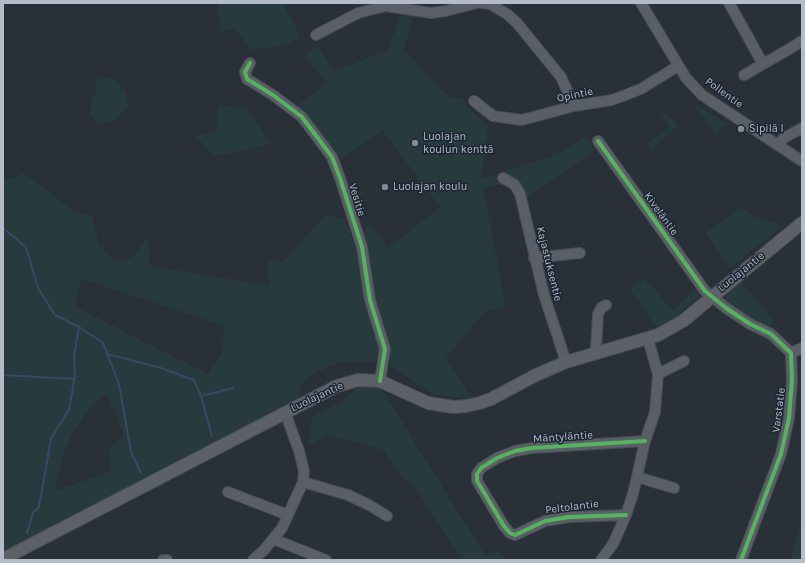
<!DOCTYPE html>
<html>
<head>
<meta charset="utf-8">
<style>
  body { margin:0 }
  #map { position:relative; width:805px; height:563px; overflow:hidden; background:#2a3038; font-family:Karla,sans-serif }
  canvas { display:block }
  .frame { position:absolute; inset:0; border:4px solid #b4bcc9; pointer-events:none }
</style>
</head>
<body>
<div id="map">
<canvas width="805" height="563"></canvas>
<div class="frame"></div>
</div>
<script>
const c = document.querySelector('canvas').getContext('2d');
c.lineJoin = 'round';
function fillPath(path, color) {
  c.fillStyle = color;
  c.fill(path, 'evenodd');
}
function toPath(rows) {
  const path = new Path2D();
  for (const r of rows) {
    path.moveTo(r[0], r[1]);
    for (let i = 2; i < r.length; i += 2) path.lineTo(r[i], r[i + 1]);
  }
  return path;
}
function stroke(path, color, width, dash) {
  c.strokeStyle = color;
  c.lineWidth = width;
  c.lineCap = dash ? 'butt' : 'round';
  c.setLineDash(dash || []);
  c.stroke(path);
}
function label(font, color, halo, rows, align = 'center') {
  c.font = font + ' Karla,sans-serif';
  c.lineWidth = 3;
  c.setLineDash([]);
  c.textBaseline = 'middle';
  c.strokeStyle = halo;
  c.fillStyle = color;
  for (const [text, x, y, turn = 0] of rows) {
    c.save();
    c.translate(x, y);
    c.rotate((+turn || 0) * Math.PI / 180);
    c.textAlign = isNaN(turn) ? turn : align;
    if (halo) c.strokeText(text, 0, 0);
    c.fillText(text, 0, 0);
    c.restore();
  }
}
fillPath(toPath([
  [217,3,283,3,300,36,291,44,251,50,235,29,221,31],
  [402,12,413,14,404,50,450,98,463,98,465,105,488,125,481,179,561,153,586,136,594,151,524,200,520,201,506,184,483,188,506,307,485,311,446,358,471,398,449,397,433,394,391,367,387,341,374,301,364,233,369,222,388,248,440,207,382,130,342,159,297,106,320,88,325,81,304,56,318,46,335,71,388,50],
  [104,78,116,79,126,92,128,106,115,120,98,124,90,113,92,97,97,94,95,80],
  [696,104,726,123,715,133,696,108],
  [218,105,249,109,270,145,214,156,195,135,217,131],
  [659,112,669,114,678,126,652,149,648,144,670,126],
  [24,173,73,210,92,216,99,245,113,260,123,261,134,256,148,236,150,266,269,286,267,260,284,261,325,215,344,219,354,242,359,242,383,355,378,361,344,361,314,373,301,385,299,394,301,400,263,417,3,553,3,182],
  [81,279,225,326,221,355,208,374,74,306],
  [107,394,124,435,109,448,111,471,55,491,64,451,73,432,95,402],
  [741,207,754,216,783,226,730,268,706,233],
  [645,279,673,310,697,288,701,293,670,322,657,329,630,289],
  [741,282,773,319,770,330,725,303,728,292],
  [360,385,379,385,485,555,497,549,506,560,462,560,412,482,405,480,384,450,328,435,309,445,312,416,342,402],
  [802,516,802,560,790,560]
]), '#273a3e');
stroke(toPath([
  [3,228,26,247,38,288,55,315,79,327,74,356,75,376,69,409,51,439,39,507,33,513,27,533],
  [79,327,103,343,119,384,131,452,141,473],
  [107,354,158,367,194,380,201,396,233,388],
  [3,375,74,379],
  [201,396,212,436]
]), '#384963', 2);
const minor = toPath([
  [482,3,490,4,507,14,517,23,561,77,574,106],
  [641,3,686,78,702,95,802,161],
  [729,3,763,64],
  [316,35,358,13,386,6,431,13,446,11,477,3],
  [250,63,245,72,247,79,273,95,302,117,332,157,340,178,362,247,370,300,385,349,380,381],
  [744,75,791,48,802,41],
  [474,101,493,116,522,120,574,106,612,100,641,89,678,66],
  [598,141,705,291,726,308,750,324,771,334,791,353,792,380,789,418,781,454,741,560],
  [778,145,784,138,802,128],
  [503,178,515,185,520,194,544,295,566,362],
  [534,258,580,253],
  [598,352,596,348,598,314,601,308,606,305],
  [791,353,802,348],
  [658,374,684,361],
  [637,477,674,488],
  [303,482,348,495,369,505,387,516],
  [228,492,288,515],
  [626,515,569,517,545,521,515,535,510,533,504,526,477,481,477,474,481,468,497,458,515,451,532,448,645,441],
  [273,539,326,560],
  [163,560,167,560],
  [253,560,264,550,282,528,303,482,304,471,299,451,285,412],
  [601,560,613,544,626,515,633,494,645,441,655,412,658,374,648,339]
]);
const major = toPath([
  [3,559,337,386,358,380,380,381,428,403,453,407,466,406,480,403,491,399,536,375,566,362,658,335,683,321,802,223]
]);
stroke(minor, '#484c53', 12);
stroke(major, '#484c55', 14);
stroke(minor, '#5a5e66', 10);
stroke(major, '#5c6168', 12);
stroke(toPath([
  [250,63,245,72,247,79,273,95,302,117,332,157,340,178,362,247,370,300,385,349,380,381],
  [598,141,705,291,726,308,750,324,771,334,791,353,792,380,789,418,781,454,741,560],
  [626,515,569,517,545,521,515,535,510,533,504,526,477,481,477,474,481,468,497,458,515,451,532,448,645,441]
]), '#56b35d', 4);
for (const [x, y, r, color] of [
  [741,129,4,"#848b96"],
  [415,143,4,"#848b96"],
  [385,187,4,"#848b96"]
]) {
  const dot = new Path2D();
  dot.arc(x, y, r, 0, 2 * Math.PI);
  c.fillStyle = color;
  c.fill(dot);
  stroke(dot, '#1d2633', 1.5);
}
label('11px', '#b4bcc9', '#1d2633', [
  ["Pollentie",724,93,36],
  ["Opintie",575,95,-12],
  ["Vesitie",357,200,73],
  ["Kiveläntie",661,214,54],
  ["Kajastuksentie",549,264,76],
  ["Luolajantie",741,272,-39],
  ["Luolajantie",317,397,-25],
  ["Varstatie",779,410,-83],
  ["Mäntyläntie",563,437,-4],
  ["Peltolantie",572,507,-7]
]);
label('11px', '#b4bcc9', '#1d2633', [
  ["Sipilä I",749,129],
  ["Luolajan",423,137],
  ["koulun kenttä",423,150],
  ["Luolajan koulu",393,187]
], 'left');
</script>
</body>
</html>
